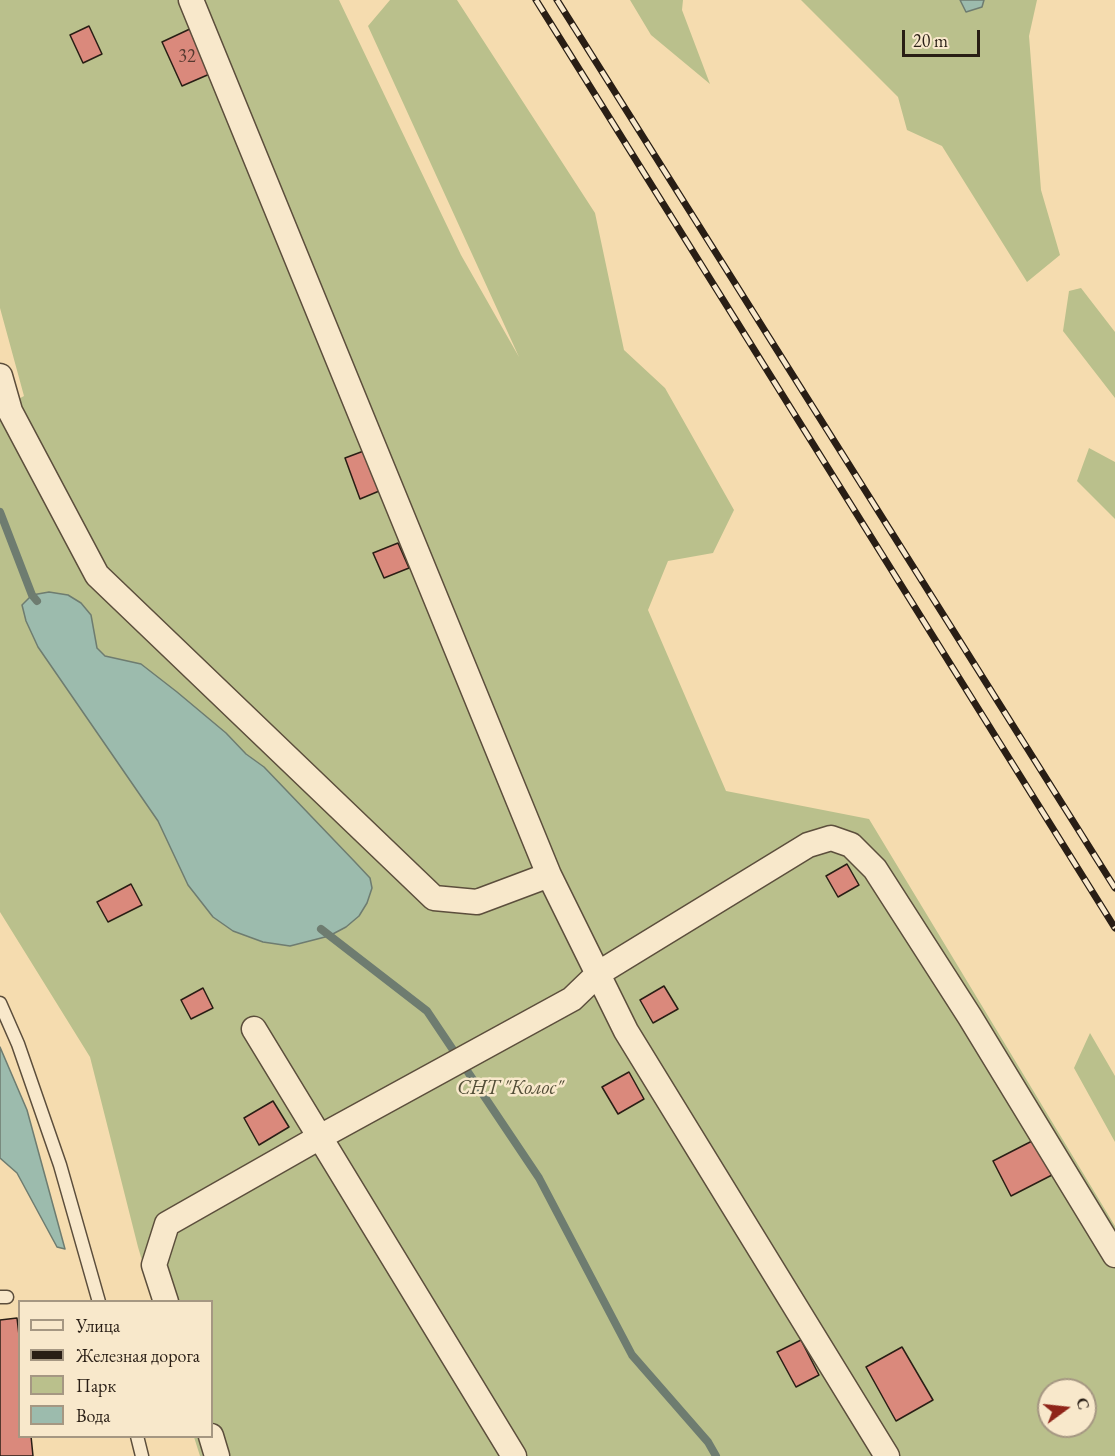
<!DOCTYPE html>
<html>
<head>
<meta charset="utf-8">
<style>
  body { margin:0 }
  #map { position:relative; width:1115px; height:1456px; overflow:hidden; background:#f5dcaf; font-family:"EB Garamond",serif }
  canvas { display:block }
  .legend { position:absolute; left:18px; top:1300px; width:195px; height:138px; box-sizing:border-box; background:#f8e8cb; border:2px solid #a59782; margin:0; padding:8px 10px; list-style:none; font-size:18px; color:#291e15 }
  .legend li { display:flex; align-items:center; gap:12px; height:30px }
  .legend b { width:30px; border:2px solid #a59782 }
  .north { position:absolute; left:1037px; top:1378px; width:60px; height:60px; box-sizing:border-box; background:#f8e8cb; border:2px solid #a59782; border-radius:50%; rotate:75deg; font-size:16px; font-weight:700; line-height:24px; text-align:center; color:#291e15 }
  .north::after { content:''; display:block; margin:auto; width:21px; height:27px; background:#8f2418; clip-path:polygon(50% 0,100% 100%,50% 72%,0 100%) }
  .scale { position:absolute; left:902px; top:30px; width:78px; height:27px; box-sizing:border-box; border:3px solid #291e15; border-top:0; padding-left:8px; font-size:18px; line-height:21px; white-space:nowrap; color:#291e15; -webkit-text-stroke:4px #f8e8cb; paint-order:stroke }
</style>
</head>
<body>
<div id="map">
<canvas width="1115" height="1456"></canvas>
<ul class="legend">
<li><b style="height:8px;background:#f8e8cb"></b>Улица</li>
<li><b style="height:8px;background:#291e15"></b>Железная дорога</li>
<li><b style="height:16px;background:#bac08c"></b>Парк</li>
<li><b style="height:16px;background:#9cbbad"></b>Вода</li>
</ul>
<div class="north">С</div>
<div class="scale">20 m</div>
</div>
<script>
const c = document.querySelector('canvas').getContext('2d');
c.lineJoin = 'round';
function fillPath(path, color) {
  c.fillStyle = color;
  c.fill(path, 'evenodd');
}
function toPath(rows) {
  const path = new Path2D();
  for (const r of rows) {
    path.moveTo(r[0], r[1]);
    for (let i = 2; i < r.length; i += 2) path.lineTo(r[i], r[i + 1]);
  }
  return path;
}
function stroke(path, color, width, dash) {
  c.strokeStyle = color;
  c.lineWidth = width;
  c.lineCap = dash ? 'butt' : 'round';
  c.setLineDash(dash || []);
  c.stroke(path);
}
function label(font, color, halo, rows, align = 'center') {
  c.font = font + ' "EB Garamond",serif';
  c.lineWidth = 5;
  c.setLineDash([]);
  c.textBaseline = 'middle';
  c.strokeStyle = halo;
  c.fillStyle = color;
  for (const [text, x, y, turn = 0] of rows) {
    c.save();
    c.translate(x, y);
    c.rotate((+turn || 0) * Math.PI / 180);
    c.textAlign = isNaN(turn) ? turn : align;
    if (halo) c.strokeText(text, 0, 0);
    c.fillText(text, 0, 0);
    c.restore();
  }
}
fillPath(toPath([
  [0,0,339,0,461,255,519,357,368,26,390,0,457,0,595,213,624,350,665,388,734,510,713,553,668,561,648,610,726,791,869,819,1115,1226,1115,1456,200,1456,194,1437,212,1436,212,1302,154,1301,138,1247,90,1057,0,912,0,409,24,396,0,308],
  [1049,1390,1085,1390,1085,1426,1049,1426],
  [630,0,683,0,682,10,710,84,651,35],
  [801,0,1037,0,1029,36,1041,190,1060,255,1027,282,942,146,907,130,898,97],
  [1081,288,1115,332,1115,398,1063,331,1069,291],
  [1089,448,1115,462,1115,519,1077,481],
  [1090,1033,1115,1076,1115,1142,1074,1068]
]), '#bac08c');
const water = toPath([
  [960,0,984,0,982,7,966,12,960,0],
  [49,592,68,595,81,603,91,615,97,648,105,656,141,664,177,692,226,733,246,754,264,767,355,862,370,878,372,888,367,903,359,916,346,927,329,936,290,946,263,942,233,931,213,917,188,885,158,821,38,647,26,621,22,605,32,595,49,592],
  [0,1047,27,1110,65,1249,57,1247,17,1173,0,1158,0,1047]
]);
fillPath(water, '#9cbbad');
stroke(water, '#6e7c70', 1.5);
stroke(toPath([
  [0,512,32,595,37,601],
  [321,929,427,1011,539,1178,632,1355,708,1442,716,1456]
]), '#6e7c70', 8);
const building = toPath([
  [89,26,102,54,83,63,70,35,89,26],
  [192,28,212,73,182,86,162,42,192,28],
  [369,449,384,489,360,499,345,458,369,449],
  [398,543,409,568,384,578,373,553,398,543],
  [847,864,859,885,838,897,826,876,847,864],
  [131,884,142,905,108,922,97,902,131,884],
  [664,986,678,1009,653,1023,640,1000,664,986],
  [203,988,213,1008,191,1019,181,1000,203,988],
  [629,1072,644,1099,618,1114,602,1087,629,1072],
  [273,1101,289,1127,259,1145,244,1118,273,1101],
  [1036,1139,1054,1174,1011,1196,993,1161,1036,1139],
  [17,1318,20,1344,20,1436,31,1436,33,1456,0,1456,0,1320,17,1318],
  [801,1340,819,1375,796,1387,777,1352,801,1340],
  [902,1347,933,1400,896,1421,866,1367,902,1347]
]);
fillPath(building, '#da897c');
stroke(building, '#291e15', 1.5);
const service = toPath([
  [0,1003,18,1044,60,1165,99,1302],
  [0,1297,7,1297],
  [137,1436,142,1456]
]);
const minor = toPath([
  [191,0,549,875,626,1031,887,1456],
  [0,376,10,411,97,575,434,898,477,902,549,875],
  [254,1029,514,1456],
  [166,1302,154,1265,167,1224,320,1137,572,999,599,973,808,845,831,838,851,845,875,869,970,1017,1115,1255],
  [211,1436,217,1456]
]);
stroke(service, '#5c4e3c', 15);
stroke(minor, '#5c4e3c', 27);
stroke(service, '#f8e8cb', 12);
stroke(minor, '#f8e8cb', 24);
const rail = toPath([
  [536,0,1115,928],
  [557,0,1115,888]
]);
stroke(rail, '#291e15', 7);
stroke(rail, '#f8e8cb', 4.5, [14]);
label('18px', '#55392f', null, [
  ["32",187,57]
]);
label('italic 21px', '#544f39', '#f8e8cb', [
  ["СНТ \"Колос\"",510,1088]
]);
</script>
</body>
</html>
